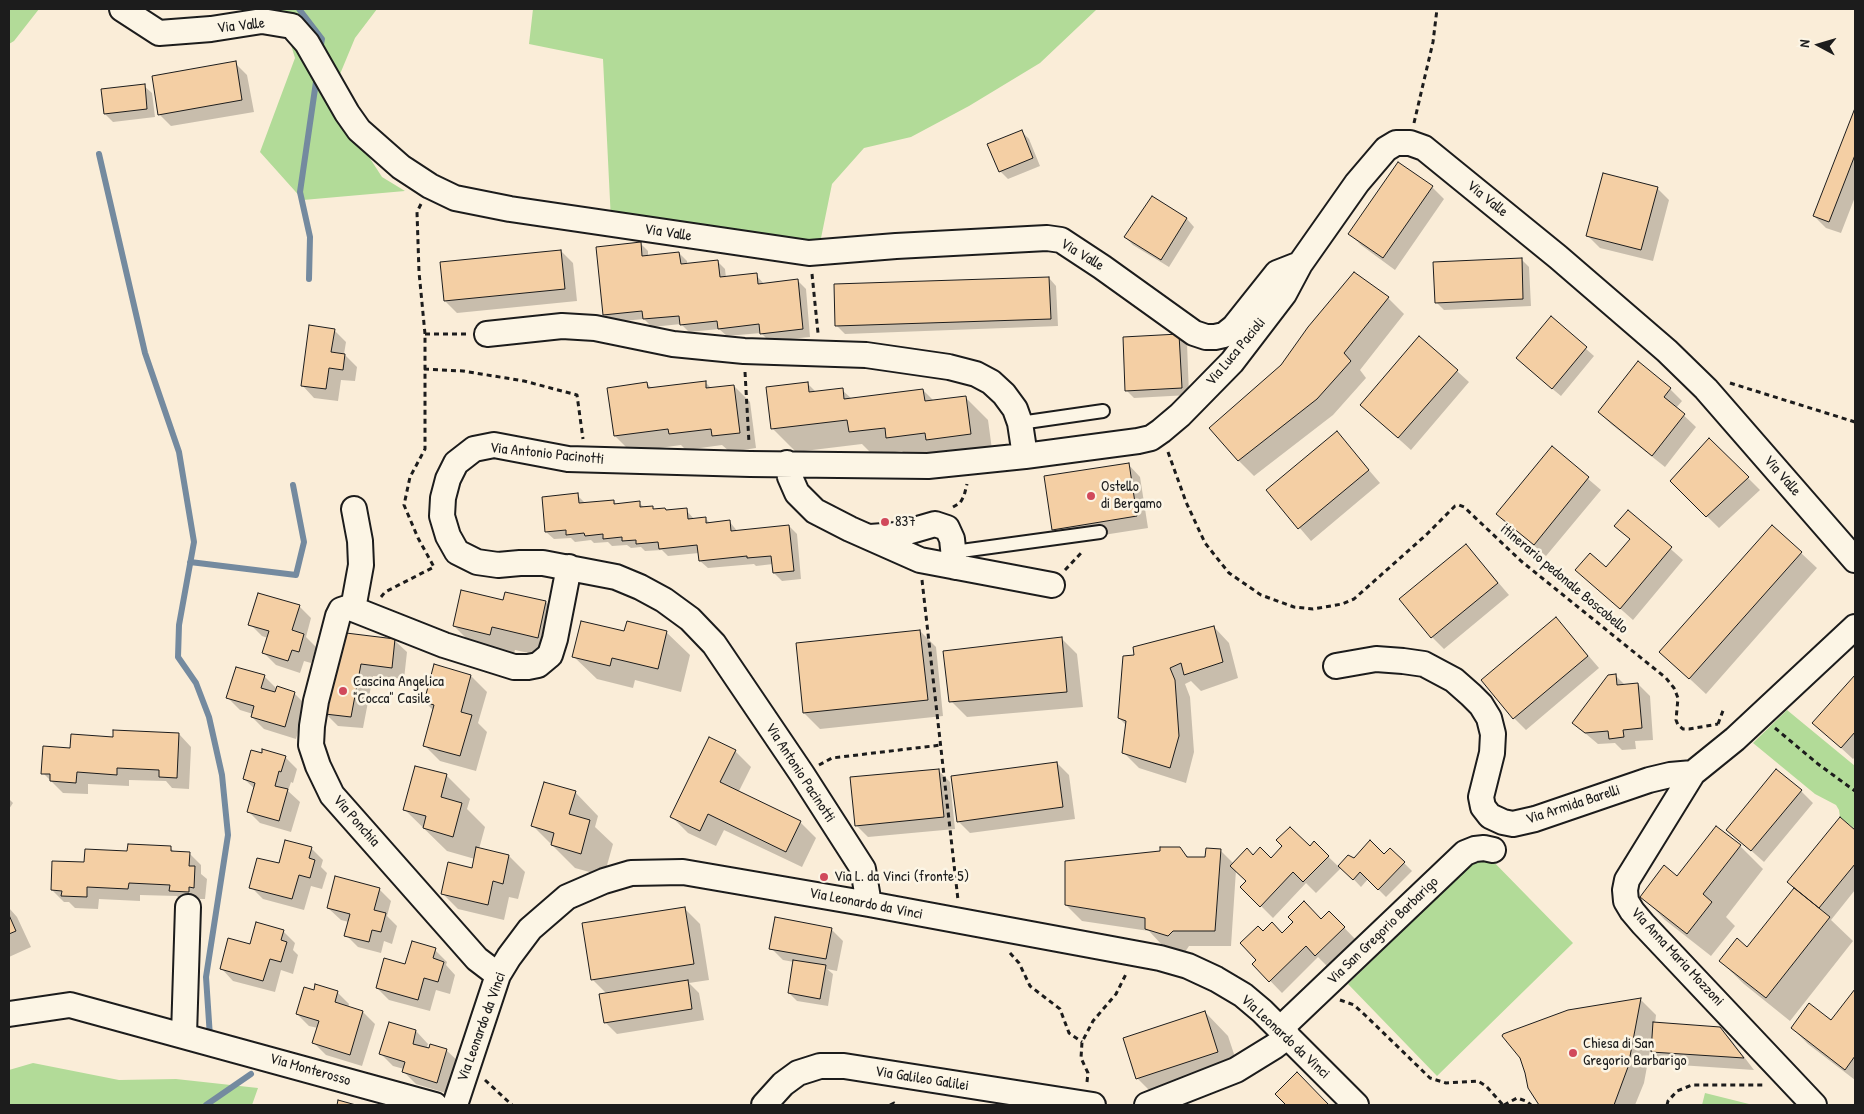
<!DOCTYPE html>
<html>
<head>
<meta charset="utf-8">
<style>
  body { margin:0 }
  #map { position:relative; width:1864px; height:1114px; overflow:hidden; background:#faedd8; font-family:"Patrick Hand",sans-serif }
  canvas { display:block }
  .frame { position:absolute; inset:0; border:10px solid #1c1c1c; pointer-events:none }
  .north { position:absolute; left:1794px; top:20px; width:50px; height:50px; -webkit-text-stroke:4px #fcf5e5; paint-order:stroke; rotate:276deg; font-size:14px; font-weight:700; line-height:20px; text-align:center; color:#1c1c1c }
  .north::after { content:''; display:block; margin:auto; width:18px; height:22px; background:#1c1c1c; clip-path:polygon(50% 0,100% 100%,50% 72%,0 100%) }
</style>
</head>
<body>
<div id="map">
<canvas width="1864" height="1114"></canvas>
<div class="frame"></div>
<div class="north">N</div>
</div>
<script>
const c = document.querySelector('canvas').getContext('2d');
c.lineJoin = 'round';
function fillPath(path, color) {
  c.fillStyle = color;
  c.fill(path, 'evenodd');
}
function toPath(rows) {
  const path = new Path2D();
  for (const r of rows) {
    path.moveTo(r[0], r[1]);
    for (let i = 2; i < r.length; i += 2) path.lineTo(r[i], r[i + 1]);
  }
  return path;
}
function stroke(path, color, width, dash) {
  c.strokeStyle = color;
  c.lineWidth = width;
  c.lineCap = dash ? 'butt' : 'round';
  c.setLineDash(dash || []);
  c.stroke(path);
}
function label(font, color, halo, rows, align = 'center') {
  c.font = font + ' "Patrick Hand",sans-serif';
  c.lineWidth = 5;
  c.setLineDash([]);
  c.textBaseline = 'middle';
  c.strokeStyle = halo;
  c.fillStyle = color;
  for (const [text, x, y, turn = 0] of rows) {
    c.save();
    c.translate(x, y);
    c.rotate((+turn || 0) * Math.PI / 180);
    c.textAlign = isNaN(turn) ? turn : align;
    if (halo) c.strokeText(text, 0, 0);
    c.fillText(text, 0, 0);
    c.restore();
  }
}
fillPath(toPath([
  [9,9,39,9,14,41,9,44],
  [280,9,377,9,355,38,333,91,338,109,382,177,405,191,303,200,260,152,295,58],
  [533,9,1092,9,1096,10,1040,63,969,106,911,137,864,148,832,184,820,243,611,221,603,59,529,44],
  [1787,710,1855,766,1855,829,1840,817,1839,810,1836,805,1815,794,1753,743],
  [1484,852,1573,943,1437,1076,1348,984],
  [33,1063,119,1080,176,1079,258,1088,252,1105,9,1105,9,1070],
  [1705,1093,1753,1105,1702,1105]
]), '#b2db98');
fillPath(toPath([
  [235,63,247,75,254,112,171,126,159,114],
  [144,86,152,93,155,117,113,122,105,114,102,91],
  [1855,111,1855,197,1841,233,1826,228,1814,216],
  [1021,131,1029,139,1040,166,1008,179,1000,171],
  [1398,163,1432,187,1444,199,1395,270,1361,245,1349,233],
  [1657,188,1669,200,1653,261,1600,248,1588,236],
  [1152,197,1187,219,1194,227,1169,267,1133,245,1125,237],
  [640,243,648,251,648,256,679,253,687,261,687,265,717,261,725,269,726,278,756,275,764,284,798,281,806,289,810,337,769,341,761,333,727,336,719,329,689,332,681,324,652,327,644,319,612,322,604,314],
  [561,251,573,263,577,301,457,313,445,301],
  [1521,259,1529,267,1531,306,1444,310,1436,302],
  [1049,278,1056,286,1058,326,845,334,837,326],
  [1388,298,1404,314,1360,370,1366,378,1333,415,1254,476,1238,460],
  [1551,318,1594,356,1561,396,1525,366],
  [334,330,346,342,344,354,357,367,355,381,341,380,338,401,314,398,302,385],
  [1179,336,1187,343,1189,395,1134,398,1126,390],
  [1457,371,1469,382,1411,450,1361,405],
  [705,382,712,389,734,386,750,402,756,448,730,452,722,445,686,450,681,445,631,452,615,436,647,384,653,389],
  [807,383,817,393,842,390,852,399,923,390,934,401,965,397,988,420,993,457,910,460,902,451,873,455,862,444,796,452,773,429],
  [1670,389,1682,401,1676,408,1696,427,1665,467,1611,424,1599,412],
  [1337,433,1380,483,1311,541,1268,491],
  [1709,439,1760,490,1719,528,1671,481],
  [1552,448,1601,490,1546,556,1498,514],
  [1128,464,1140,477,1148,528,1065,541,1053,529],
  [577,495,585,503,614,501,617,505,639,503,645,508,652,507,655,510,667,511,686,510,694,519,705,518,710,523,729,521,738,532,789,526,797,534,801,579,782,581,774,573,773,564,756,566,754,564,708,568,700,561,699,553,668,556,662,550,645,551,641,547,631,548,627,545,612,546,608,542,594,543,591,540,575,542,571,538,554,539,546,532],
  [1628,511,1683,560,1633,620,1577,570,1606,569,1631,540,1616,526],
  [1466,545,1509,595,1444,649,1432,637],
  [1801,553,1817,568,1706,694,1677,667],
  [504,601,546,602,569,626,561,660,515,650,513,657,477,649,454,626],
  [299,606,311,618,306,637,316,647,311,663,304,661,300,673,276,665,264,653,268,638,262,636,250,624],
  [1556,618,1599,668,1526,730,1514,718],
  [1214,627,1229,643,1238,678,1201,691,1191,681,1185,684,1190,697,1194,752,1186,783,1139,768,1123,752,1126,725,1119,718,1136,656],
  [920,631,936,647,943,716,820,729,804,713],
  [666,632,690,655,681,692,635,680,633,688,597,679,573,656,625,633],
  [347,634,394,640,407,652,404,679,373,676,363,728,338,726,326,714],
  [1061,638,1077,654,1083,707,967,717,951,701],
  [435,666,471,676,487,692,478,723,487,732,476,771,440,761,424,745,434,711,425,702],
  [264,676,277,689,294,693,306,705,296,739,264,729,252,717,253,714,240,710,228,698],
  [1616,676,1625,685,1638,684,1650,696,1653,740,1635,741,1636,749,1622,750,1615,743,1598,744,1573,723],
  [1855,677,1855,757,1853,759,1814,723],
  [179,734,191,747,189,789,172,788,166,781,129,780,129,786,88,784,88,794,63,793,43,773,71,749,114,738],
  [735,751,751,767,738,793,800,822,816,838,802,867,724,830,716,846,688,833,672,817],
  [285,757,297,769,293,783,291,782,288,791,300,802,291,832,260,823,248,811,255,789,244,779],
  [1057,763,1069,775,1075,819,970,833,958,821],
  [938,770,950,782,955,829,868,837,856,825],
  [446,775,470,799,467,809,485,827,479,849,509,856,525,872,518,899,509,897,504,920,458,909,442,893,472,870,475,859,447,851,405,810],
  [1801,791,1813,803,1764,862,1728,830],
  [575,792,598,816,595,827,613,844,604,876,575,868,533,826],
  [9,799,13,803,9,809],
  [1840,819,1855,832,1855,890,1831,920,1853,941,1790,1021,1744,984,1720,961,1748,949,1795,888],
  [1314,843,1339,867,1348,857,1354,859,1384,855,1390,849,1412,871,1386,897,1368,879,1361,887,1342,867,1316,893,1306,883,1273,918,1242,887,1247,881,1236,870,1231,946,1189,946,1185,952,1162,945,1149,931,1082,921,1066,905,1161,852,1180,848,1190,859,1206,858,1220,850,1234,864,1253,857,1271,859,1310,848],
  [1740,846,1763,869,1726,917,1735,926,1711,956,1665,920,1642,896],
  [170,848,175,852,189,853,201,865,201,874,207,879,205,899,200,899,200,903,183,903,177,896,140,895,140,901,99,899,98,909,75,908,69,902,64,902,52,890,85,864,129,852],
  [311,848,323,860,321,867,327,873,322,889,311,886,304,910,263,899,251,887,280,865],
  [379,889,391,901,387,916,397,926,392,944,384,941,381,953,358,947,346,935,349,922,341,920,328,908],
  [9,908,17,917,31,947,9,957],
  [684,908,700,924,709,980,689,983,699,993,704,1020,617,1034,605,1022,607,994,592,979],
  [1329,912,1356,940,1328,967,1318,957,1282,993,1254,964,1258,960,1263,933,1283,934,1295,922,1321,920],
  [831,929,843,941,837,971,827,969,833,974,828,1006,797,1001,789,993,794,962,783,960,771,948],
  [283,931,295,943,293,950,298,955,293,974,281,970,275,992,233,981,221,968,251,946],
  [435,950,447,962,446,965,455,975,450,994,436,990,430,1011,389,1000,377,988,406,965],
  [315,991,337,992,349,1004,348,1008,363,1012,375,1024,362,1066,326,1055,314,1043,318,1028,309,1026,297,1014],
  [1855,991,1855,1080,1808,1044,1792,1028,1832,1022],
  [1640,999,1656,1015,1655,1024,1720,1028,1732,1041,1754,1070,1664,1064,1650,1050,1644,1083,1635,1105,1541,1105,1534,1098,1529,1088],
  [1205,1012,1228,1036,1241,1075,1161,1102,1137,1078],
  [390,1024,416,1031,428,1044,426,1049,446,1050,459,1062,449,1094,416,1084,404,1072,404,1069,393,1066,381,1054]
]), '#0003');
stroke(toPath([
  [299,9,322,39,320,50],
  [99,154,145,353,179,452,194,542,179,625,178,657,196,683,209,717,222,775,228,835,206,977,210,1037],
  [309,279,310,237,300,192,317,75],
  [190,562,296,575,304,542,293,485],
  [206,1105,251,1074]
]), '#748a9f', 6);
const building = toPath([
  [236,61,242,100,158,115,152,76,236,61],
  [145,84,147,109,104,114,101,89,145,84],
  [1855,108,1855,155,1829,222,1813,216,1855,108],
  [1022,130,1033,158,999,172,987,144,1022,130],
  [1398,162,1433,186,1383,258,1348,234,1398,162],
  [1603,173,1658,187,1641,250,1586,236,1603,173],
  [1152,196,1187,218,1161,260,1124,237,1152,196],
  [641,242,642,256,679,252,681,264,718,260,720,277,757,273,758,284,798,279,803,329,760,334,759,324,718,329,717,321,680,325,679,316,643,319,642,311,603,315,596,247,641,242],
  [561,250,565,289,444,301,440,262,561,250],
  [1522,258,1523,299,1435,303,1433,262,1522,258],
  [1354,272,1389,297,1344,353,1351,361,1317,399,1238,461,1209,428,1281,365,1308,327,1354,272],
  [1049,277,1051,319,835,326,834,284,1049,277],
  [1551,316,1587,347,1552,389,1516,358,1551,316],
  [309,325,335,329,331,352,345,354,343,370,329,368,326,389,301,386,309,325],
  [1179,334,1182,388,1125,391,1123,337,1179,334],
  [1419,336,1458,370,1398,438,1360,405,1419,336],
  [1638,361,1671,388,1664,397,1685,414,1652,456,1598,412,1638,361],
  [706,381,706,388,734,385,740,433,712,436,711,429,669,434,668,429,614,436,607,388,647,382,648,388,706,381],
  [808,382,809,392,843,388,844,399,923,389,925,401,966,396,971,434,926,440,925,433,886,438,885,428,849,432,847,420,771,429,766,387,808,382],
  [1337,431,1369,470,1298,529,1266,490,1337,431],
  [1709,438,1749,477,1706,517,1670,481,1709,438],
  [1552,446,1589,477,1534,545,1496,514,1552,446],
  [1129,463,1137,516,1052,530,1044,476,1129,463],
  [578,493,579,503,614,500,614,504,640,501,640,507,653,506,653,509,665,508,666,510,687,508,688,519,706,517,706,523,730,520,731,531,789,525,794,571,773,573,771,556,747,558,747,556,699,561,697,545,659,549,658,542,636,544,636,540,622,541,622,537,603,539,603,534,585,536,584,533,566,535,566,530,545,532,542,497,578,493],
  [1628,510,1672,547,1620,609,1575,570,1590,553,1606,567,1630,539,1614,526,1628,510],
  [1772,525,1802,552,1689,679,1659,652,1772,525],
  [1466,544,1498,583,1431,638,1399,599,1466,544],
  [461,590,503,600,505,592,546,601,538,638,492,627,490,635,453,626,461,590],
  [258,593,300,605,292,630,304,634,299,652,292,650,288,661,262,653,269,631,248,625,258,593],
  [1556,617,1588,656,1513,719,1481,680,1556,617],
  [581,621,624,631,627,621,667,631,658,669,612,658,610,666,572,657,581,621],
  [1214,626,1223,662,1184,675,1181,663,1170,668,1175,680,1179,736,1170,768,1122,753,1126,721,1118,718,1123,656,1134,655,1133,647,1214,626],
  [920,630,928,700,803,713,796,643,920,630],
  [346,633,395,639,392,668,361,664,351,717,325,714,346,633],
  [1062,637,1067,692,949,702,943,651,1062,637],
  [434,664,471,675,461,712,472,715,460,756,423,746,434,705,424,702,434,664],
  [236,667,265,675,261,688,275,692,277,686,295,692,285,727,251,717,254,706,226,698,236,667],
  [1616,674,1617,685,1638,683,1642,728,1623,730,1624,737,1609,739,1608,731,1585,733,1572,723,1608,675,1616,674],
  [1855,675,1855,732,1841,748,1812,723,1855,675],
  [113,730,179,733,177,778,159,777,159,770,117,768,117,775,77,772,76,783,50,781,50,774,41,774,43,746,70,748,71,734,113,737,113,730],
  [709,737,736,750,720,782,801,821,786,852,708,814,700,831,670,817,709,737],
  [262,749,286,756,281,772,279,771,275,786,288,789,279,821,247,812,255,783,243,779,251,750,262,753,262,749],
  [1057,762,1063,807,957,822,951,776,1057,762],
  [415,766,447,774,441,797,462,803,453,837,423,828,426,816,403,810,415,766],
  [939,769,944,817,855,826,850,777,939,769],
  [1776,769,1802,790,1751,851,1726,830,1776,769],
  [544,782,576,791,569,814,590,820,581,854,551,845,554,833,531,826,544,782],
  [1840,817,1855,830,1855,864,1819,908,1787,882,1840,817],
  [1716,826,1741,845,1703,894,1712,902,1687,934,1640,897,1664,865,1677,876,1716,826],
  [1290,827,1310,846,1314,841,1329,856,1303,882,1293,872,1260,907,1240,887,1246,881,1230,866,1247,848,1253,855,1260,847,1271,858,1282,846,1276,840,1290,827],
  [285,840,312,847,309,858,315,860,310,878,299,875,292,899,249,888,257,858,279,863,285,840],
  [1370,840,1384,854,1390,848,1405,862,1378,890,1360,872,1353,880,1338,866,1348,855,1354,858,1370,840],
  [128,844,171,846,171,851,190,852,189,866,195,866,194,888,189,887,189,892,169,891,170,885,129,883,128,889,87,887,87,897,61,896,62,891,51,890,52,861,84,862,85,849,127,851,128,844],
  [476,847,509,855,503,884,493,881,488,905,441,894,448,862,472,868,476,847],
  [1160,847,1180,847,1187,857,1205,857,1206,848,1221,849,1215,931,1173,931,1168,936,1145,929,1145,918,1065,905,1065,861,1160,851,1160,847],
  [335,876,380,888,374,910,386,913,381,932,372,930,369,942,344,936,350,914,327,908,335,876],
  [1794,888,1830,917,1766,998,1719,961,1737,938,1747,947,1794,888],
  [1304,901,1321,919,1329,911,1345,927,1315,956,1306,946,1269,982,1252,964,1256,960,1240,943,1258,926,1263,931,1272,922,1282,933,1293,922,1288,917,1304,901],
  [685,907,694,964,591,980,582,923,685,907],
  [9,915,16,931,9,934,9,915],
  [775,917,832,928,826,959,769,949,775,917],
  [256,922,284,930,281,940,287,942,281,962,270,959,263,981,220,969,228,938,250,944,256,922],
  [412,941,436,948,433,958,444,962,438,982,424,978,418,1000,376,988,384,958,405,964,412,941],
  [793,960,826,965,820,999,788,993,793,960],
  [688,980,692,1009,604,1023,599,994,688,980],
  [315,984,338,991,335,1002,363,1011,350,1055,312,1043,319,1021,296,1014,304,987,314,990,315,984],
  [1855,989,1855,1056,1845,1070,1791,1028,1809,1003,1831,1020,1855,989],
  [1641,998,1628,1067,1614,1105,1539,1105,1528,1088,1525,1073,1520,1058,1502,1036,1503,1034,1568,1010,1641,998],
  [1205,1011,1218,1052,1136,1079,1123,1038,1205,1011],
  [389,1022,416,1030,413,1044,429,1048,430,1044,447,1049,437,1083,402,1072,405,1062,379,1054,389,1022],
  [1653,1022,1720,1027,1744,1058,1651,1052,1653,1022],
  [1297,1072,1329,1105,1286,1105,1275,1094,1297,1072],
  [338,1100,356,1105,337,1105,338,1100]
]);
fillPath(building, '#f4cfa4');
stroke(building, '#1c1c1c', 1);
const service = toPath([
  [1020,423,1103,411],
  [954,552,1100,532]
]);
const minor = toPath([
  [122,9,159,33,211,29,262,21,292,26,307,43,347,113,359,130,401,167,430,186,455,198,510,209,809,253,896,246,1047,238,1061,240,1102,267,1194,333,1206,337,1215,337,1224,335,1234,327,1277,273,1300,264],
  [487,334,562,326,595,328,673,344,744,351,866,355,949,367,976,374,991,382,1004,394,1015,409,1020,423,1025,456],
  [787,463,790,477,797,493,815,511,850,529,920,560,1052,585],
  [870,537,897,535,935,524,947,528,952,539,955,567],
  [353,609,361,565,360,541,354,509],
  [1336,666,1376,659,1403,661,1424,664,1454,680,1471,695,1481,705,1489,718,1493,734,1492,753,1481,797,1483,807,1490,816,1503,822,1513,824,1535,819,1649,780,1670,775,1693,773],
  [869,904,863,869,802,774,714,644,690,619,664,600,640,587,616,577,543,563,520,563,498,565,477,562,457,552,448,536,442,516,443,498,448,479,456,463,474,449,494,445,568,459,750,464,928,466,1025,456,1138,441,1151,438,1161,431,1180,415,1232,362,1284,294,1300,264,1357,183,1386,149,1396,143,1410,143,1424,148,1558,257,1667,351,1706,389,1855,560],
  [498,975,477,959,332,795,318,766,311,745,312,726,316,701,338,616,341,610,347,608,353,609,444,645,514,667,528,667,538,665,550,655,555,639,569,567],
  [9,1014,70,1005,435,1105],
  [1280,1029,1465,853,1475,849,1484,848,1493,850],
  [184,1035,188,907],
  [455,1105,498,975,509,957,530,929,567,897,604,881,631,873,683,872,869,904,1160,958,1188,966,1216,979,1243,995,1262,1011,1356,1105],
  [764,1105,783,1084,798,1073,820,1066,844,1066,1093,1105],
  [1147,1105,1236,1070,1275,1046,1288,1036],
  [1814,1105,1643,924,1632,911,1626,901,1625,890,1627,880,1693,773,1735,739,1855,627]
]);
stroke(service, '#1c1c1c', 16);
stroke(minor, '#1c1c1c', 28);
stroke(toPath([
  [1414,123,1433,42,1437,9],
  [812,274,818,333],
  [425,334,466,334],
  [424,369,463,371,524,381,577,395,583,439],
  [745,372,749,443],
  [1730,383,1855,422],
  [1168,452,1186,502,1205,543,1229,573,1261,595,1294,607,1313,609,1342,604,1354,599,1426,535,1455,506,1459,505,1464,507,1521,561,1666,678,1674,688,1678,698,1676,720,1678,725,1683,729,1689,729,1718,724],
  [953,507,960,503,964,496,967,484],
  [1065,570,1083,551],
  [922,580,958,900],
  [381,597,385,592,434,567,418,538,404,505,410,477,425,449,425,334,419,272,417,212,421,204],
  [1718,724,1724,708],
  [1775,728,1818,764,1855,791],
  [819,765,832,758,941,745],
  [1010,953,1019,963,1030,986,1060,1009,1069,1033,1082,1042],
  [1340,1000,1354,1005,1366,1016,1430,1078,1446,1083,1478,1081,1486,1086,1503,1105],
  [485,1080,512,1105],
  [1087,1082,1088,1073,1081,1058,1082,1042,1093,1021,1116,994,1127,972],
  [890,1105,894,1103,897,1105],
  [1504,1105,1517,1098,1526,1101,1531,1105],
  [1667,1105,1668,1101,1677,1091,1692,1085,1766,1085]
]), '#1c1c1c', 3, [5, 4]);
stroke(service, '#fcf5e5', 12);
stroke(minor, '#fcf5e5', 24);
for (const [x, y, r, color] of [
  [1091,496,5,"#d1495b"],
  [885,522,5,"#d1495b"],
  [343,691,5,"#d1495b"],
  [824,877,5,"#d1495b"],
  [1573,1053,5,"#d1495b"]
]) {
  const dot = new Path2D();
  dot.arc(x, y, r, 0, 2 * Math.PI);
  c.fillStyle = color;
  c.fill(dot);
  stroke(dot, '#fcf5e5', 2);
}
label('15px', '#1c1c1c', '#fcf5e5', [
  ["Via Valle",241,26,-6],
  ["Via Valle",1487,199,39],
  ["Via Valle",668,233,9],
  ["Via Valle",1082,255,31],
  ["Via Luca Pacioli",1236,352,-50],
  ["Via Antonio Pacinotti",547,454,6],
  ["Via Valle",1782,476,49],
  ["itinerario pedonale Boscobello",1564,579,40],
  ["Via Antonio Pacinotti",800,773,57],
  ["Via Armida Barelli",1573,805,-18],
  ["Via Ponchia",356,821,49],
  ["Via Leonardo da Vinci",866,904,11],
  ["Via San Gregorio Barbarigo",1383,931,-44],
  ["Via Anna Maria Mozzoni",1677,957,47],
  ["Via Leonardo da Vinci",482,1027,-70],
  ["Via Leonardo da Vinci",1285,1037,43],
  ["Via Monterosso",310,1070,16],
  ["Via Galileo Galilei",922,1079,9]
]);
label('15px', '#1c1c1c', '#fcf5e5', [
  ["Ostello",1101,487],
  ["di Bergamo",1101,504],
  ["837",895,522],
  ["Cascina Angelica",353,682],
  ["\"Cocca\" Casile",353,699],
  ["Via L. da Vinci (fronte 5)",834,877],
  ["Chiesa di San",1583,1044],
  ["Gregorio Barbarigo",1583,1061]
], 'left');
</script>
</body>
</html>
